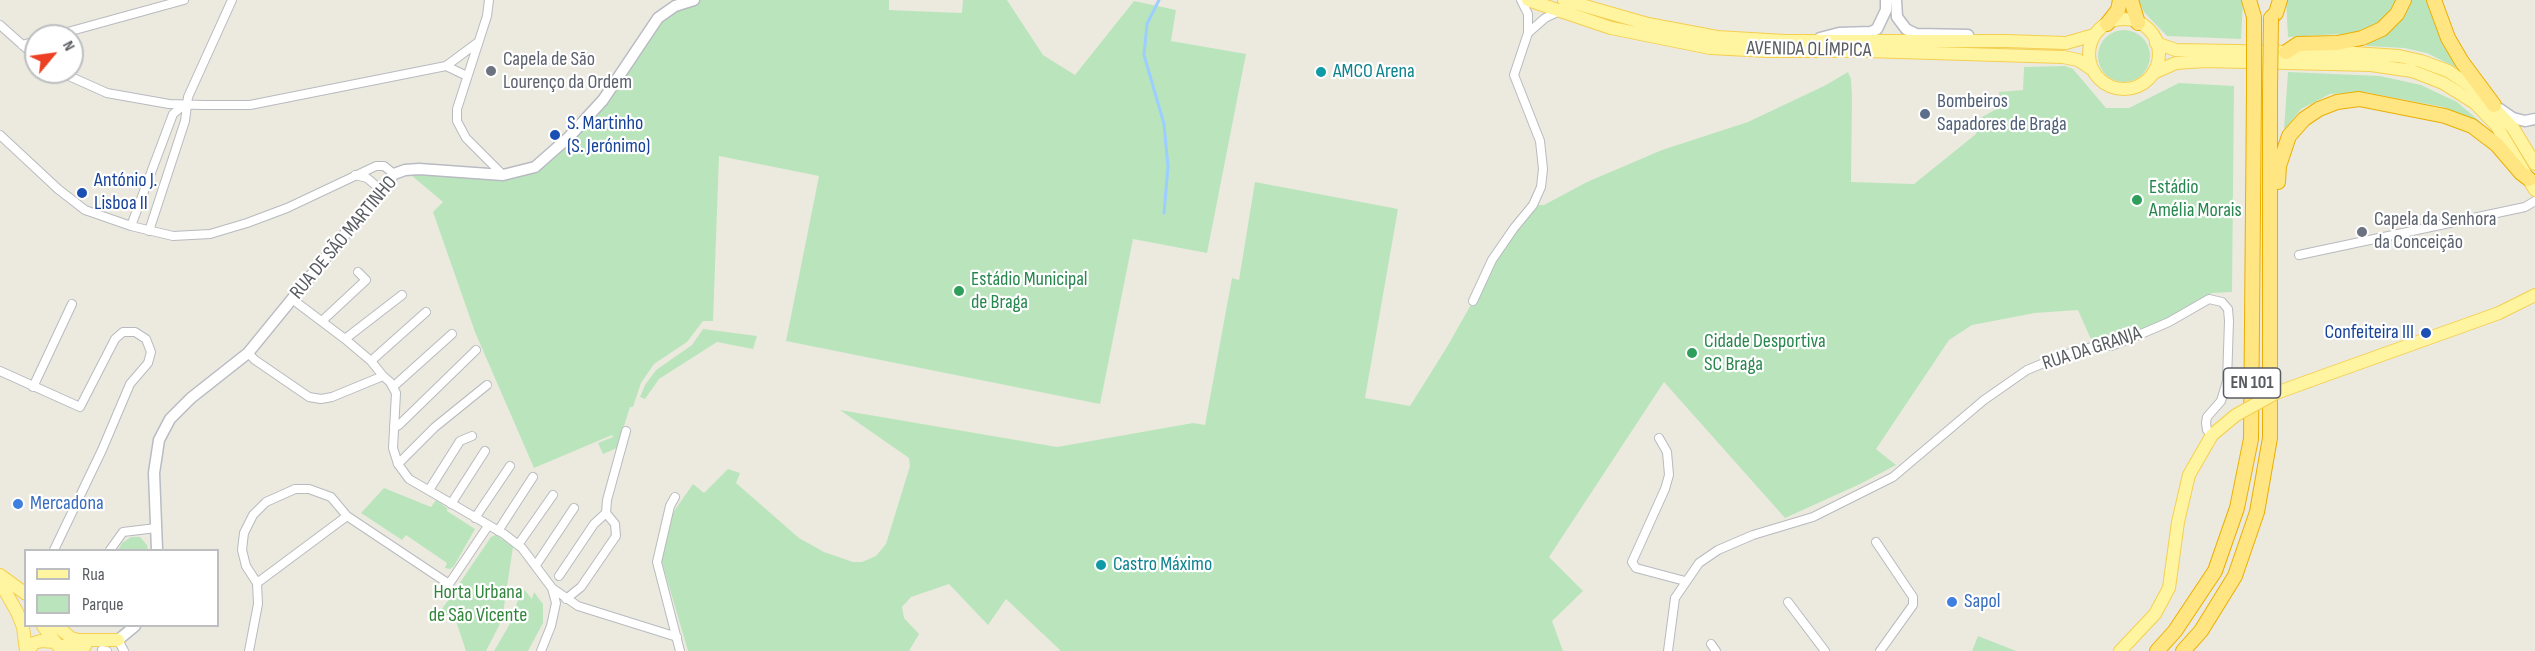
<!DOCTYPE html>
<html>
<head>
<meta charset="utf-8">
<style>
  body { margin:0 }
  #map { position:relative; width:2535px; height:651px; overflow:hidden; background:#eceadf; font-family:"Sofia Sans Condensed",sans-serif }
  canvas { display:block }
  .legend { position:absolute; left:24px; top:549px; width:195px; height:78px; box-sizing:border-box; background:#fff; border:2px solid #bcbec0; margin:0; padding:8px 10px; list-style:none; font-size:18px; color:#585c61 }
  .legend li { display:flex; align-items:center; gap:12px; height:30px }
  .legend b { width:30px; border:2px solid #bcbec0 }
  .north { position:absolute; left:24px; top:24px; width:60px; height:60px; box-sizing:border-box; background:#fff; border:2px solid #bcbec0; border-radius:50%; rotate:61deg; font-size:16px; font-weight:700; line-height:24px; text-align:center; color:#585c61 }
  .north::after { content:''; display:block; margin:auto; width:21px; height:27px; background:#ed3f24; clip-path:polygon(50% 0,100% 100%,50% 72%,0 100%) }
</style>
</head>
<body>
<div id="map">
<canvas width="2535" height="651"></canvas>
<ul class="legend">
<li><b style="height:8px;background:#fff5a1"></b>Rua</li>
<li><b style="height:16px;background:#bae5bc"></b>Parque</li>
</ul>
<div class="north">N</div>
</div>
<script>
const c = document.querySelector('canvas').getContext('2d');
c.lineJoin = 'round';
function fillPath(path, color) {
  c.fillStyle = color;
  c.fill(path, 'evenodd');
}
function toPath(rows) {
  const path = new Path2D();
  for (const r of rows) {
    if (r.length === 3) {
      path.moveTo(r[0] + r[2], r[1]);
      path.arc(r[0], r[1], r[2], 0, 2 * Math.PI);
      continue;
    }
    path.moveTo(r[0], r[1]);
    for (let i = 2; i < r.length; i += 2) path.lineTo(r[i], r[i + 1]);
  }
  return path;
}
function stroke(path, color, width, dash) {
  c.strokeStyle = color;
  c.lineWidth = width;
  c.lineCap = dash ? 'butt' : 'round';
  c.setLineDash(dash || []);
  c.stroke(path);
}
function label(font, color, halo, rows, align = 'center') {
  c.font = font + ' "Sofia Sans Condensed",sans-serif';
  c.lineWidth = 4.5;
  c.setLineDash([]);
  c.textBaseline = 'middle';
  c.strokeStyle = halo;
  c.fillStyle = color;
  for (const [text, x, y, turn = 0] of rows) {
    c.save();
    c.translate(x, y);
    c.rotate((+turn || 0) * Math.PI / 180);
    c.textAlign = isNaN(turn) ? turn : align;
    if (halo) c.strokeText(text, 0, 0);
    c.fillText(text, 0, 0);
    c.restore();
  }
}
fillPath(toPath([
  [694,0,889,0,889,10,962,13,963,0,1007,0,1043,55,1075,75,1134,1,1176,10,1171,41,1246,54,1207,253,1133,239,1100,404,786,341,819,176,719,156,713,321,703,321,687,342,654,364,641,383,633,407,630,407,617,448,603,454,598,443,613,437,612,435,534,468,475,332,433,212,443,202,405,170,487,175,535,167,569,137,658,18],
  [2138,0,2243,0,2241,39,2167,36,2144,12],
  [2286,0,2397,0,2393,8,2376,26,2358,33,2288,37],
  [2412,0,2431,0,2463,71,2427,53,2404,48,2367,46,2366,42,2400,20],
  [2124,56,26],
  [2065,66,2073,69,2106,108,2129,108,2179,83,2234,86,2232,292,2212,293,2179,314,2110,343,2093,344,2078,310,2035,313,1972,325,1949,340,1876,449,1896,465,1860,484,1785,518,1664,382,1549,557,1583,591,1552,621,1563,651,1061,651,1006,599,988,625,949,584,911,597,902,607,904,618,919,634,909,651,688,651,661,559,670,517,693,484,704,493,728,469,740,473,736,483,799,538,824,552,853,562,862,562,876,556,886,544,910,466,909,458,840,410,1057,447,1193,423,1205,425,1232,278,1239,280,1255,182,1398,209,1365,398,1410,406,1447,347,1473,301,1492,260,1533,205,1544,205,1587,182,1662,150,1748,122,1826,85,1848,72,1851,79,1852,96,1851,182,1914,184,1976,134,1975,121,2000,107,1999,92,2023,90,2024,67],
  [2288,72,2380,76,2421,85,2457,102,2484,125,2443,107,2364,92,2330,94,2301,109,2284,130],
  [703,329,757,336,753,349,717,342,659,379,645,399,640,397,645,385,656,370,692,345],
  [384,488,431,507,436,500,447,508,447,511,475,529,454,566,450,569,445,568,447,563,406,535,402,540,361,513],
  [496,535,513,547,502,620,486,651,466,651,455,618,440,612,491,537],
  [131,537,140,537,147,545,148,550,118,550,122,543],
  [522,587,532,599,534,592,543,604,543,623,528,651,494,651,511,622],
  [1978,636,2016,651,1972,651]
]), '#bae5bc');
stroke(toPath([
  [1159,0,1147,24,1144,55,1164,124,1168,167,1164,213]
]), '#9ccfff', 3);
const street = toPath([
  [489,0,487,16,457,109,457,121,466,138,503,175],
  [1521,0,1528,14,1528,33],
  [0,25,36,57],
  [53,36,184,0],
  [22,45,36,41],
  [446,66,477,43],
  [60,72,107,93,169,104,204,105,250,105,446,66,467,76],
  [0,135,58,189,85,210,131,226,173,236,210,234,247,223,287,208,376,166,384,166,394,174],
  [355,175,367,178,380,189],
  [131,226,173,114,185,104],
  [149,231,185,121,188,97,232,0],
  [2299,255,2525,207,2535,201],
  [292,299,345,339,371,361,383,376],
  [1473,301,1492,260,1514,228,1533,205,1541,187,1543,169,1540,141,1514,75,1528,33,1545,18,1560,11],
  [322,321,366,280,358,272],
  [345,339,402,295],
  [248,353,255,360,309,397,321,399,332,397,383,376,390,382,396,393,393,448,398,464,409,479,504,534,522,548,552,588,556,603,551,626,541,651],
  [371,361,426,312],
  [0,371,80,407,115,339,123,332,135,332,146,339,151,352,148,363,130,384,102,450,54,550],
  [394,386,452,334],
  [33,387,72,304],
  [394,427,399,425,476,350],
  [1659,438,1667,452,1669,475,1665,489,1632,562,1636,568,1685,581],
  [398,464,435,427,487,385],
  [429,490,460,441,472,436],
  [675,497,670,506,657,562,680,651],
  [451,504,485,451],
  [475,518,510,466],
  [498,531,533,477],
  [1876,542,1913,597,1913,605,1880,651],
  [518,545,553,495],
  [110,550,123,532,156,528],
  [536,565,574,508],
  [559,576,594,524,606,513,607,500,626,431],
  [257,583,246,566,242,550,244,533,253,515,266,502,295,489,309,489,331,497,347,516,449,584,488,526],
  [257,583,347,516],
  [552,588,578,606,677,637],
  [566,599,581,587,616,536,615,524,606,513],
  [1788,602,1825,651],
  [118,640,124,651],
  [1711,644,1716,651],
  [102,650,107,651],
  [249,651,258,604,257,583],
  [1668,651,1675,598,1699,563,1718,550,1753,535,1813,517,1893,477,1984,400,2027,370,2063,355,2099,345,2111,346,2134,337,2169,322,2209,299,2222,302,2228,309,2229,321,2227,381,2221,401,2207,417,2206,423,2207,430,2212,435]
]);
const secondary = toPath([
  [1896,0,1897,17,1906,29,1916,34,1968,35],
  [1820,38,1839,33,1871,32,1877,29,1886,10,1886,0],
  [2500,109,2513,118,2525,121,2535,119],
  [157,550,154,473,159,440,170,419,191,398,248,353,394,174,405,170,419,169,503,175,535,167,569,137,603,100,658,18,675,6,694,0],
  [118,640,135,626]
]);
const primary = toPath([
  [1528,0,1611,28,1710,48,1768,51,1867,51,2063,57,2078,60,2093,70],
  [1564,0,1648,24,1717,37,1785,41,2006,41,2066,43,2094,35],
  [2124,54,35],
  [2156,43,2176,50,2354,53,2399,56,2421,61,2448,71,2478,91,2513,128,2535,164],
  [2153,73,2176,63,2205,61,2371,65,2412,71,2443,83,2475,103,2496,125,2535,190],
  [2309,381,2499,313,2535,295],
  [0,575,26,594],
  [0,582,17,612,23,627,26,651],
  [43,626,62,651],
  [57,626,71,638,78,640,118,640],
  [59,646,85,646],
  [28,651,34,643,41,641,55,642],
  [2120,651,2155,614,2169,588,2178,522,2189,475,2212,435,2236,415]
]);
const highway = toPath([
  [2131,0,2138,23],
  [2249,0,2254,17],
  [2434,0,2448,38,2462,62,2494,105],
  [2271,18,2276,13,2280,0],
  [2107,24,2118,10,2120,0],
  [2286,52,2298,44,2337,43,2362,38,2382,29,2397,14,2404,0],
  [2278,182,2279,166,2289,136,2304,119,2319,109,2337,102,2359,99,2445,116,2472,126,2497,145,2521,173,2529,179],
  [2157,651,2175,631,2215,571,2237,508,2251,439,2254,91],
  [2183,651,2201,631,2235,576,2257,512,2270,438,2270,91]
]);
stroke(street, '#b7babf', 10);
stroke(secondary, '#b8bbc2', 13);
stroke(primary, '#f5cf50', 14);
stroke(highway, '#ebae00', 16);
stroke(street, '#fff', 8);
stroke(secondary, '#fff', 10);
stroke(primary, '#fff5a1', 12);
stroke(highway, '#ffe683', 14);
const primaryBridge = toPath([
  [2236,415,2276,393,2309,381]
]);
const highwayBridge = toPath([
  [2254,91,2254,17],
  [2270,91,2271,18]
]);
stroke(primaryBridge, '#f5cf50', 14, []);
stroke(highwayBridge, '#ebae00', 16, []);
stroke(primaryBridge, '#fff5a1', 12);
stroke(highwayBridge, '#ffe683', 14);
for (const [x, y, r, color] of [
  [491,71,6,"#6b7280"],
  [1321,72,6,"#0f9aa8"],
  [1925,114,6,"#5c6f8a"],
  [555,135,6,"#1a4fb4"],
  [82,193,6,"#1a4fb4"],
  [2137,200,6,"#2e9e5b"],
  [2362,232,6,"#6b7280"],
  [959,291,6,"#2e9e5b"],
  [2426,333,6,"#1a4fb4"],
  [1692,353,6,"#2e9e5b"],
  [18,504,6,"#3f7fe0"],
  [1101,565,6,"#0f9aa8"],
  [1952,602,6,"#3f7fe0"]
]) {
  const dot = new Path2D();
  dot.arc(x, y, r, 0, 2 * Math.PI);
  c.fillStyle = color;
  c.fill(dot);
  stroke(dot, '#fff', 2);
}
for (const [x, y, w] of [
  [2252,383,57]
]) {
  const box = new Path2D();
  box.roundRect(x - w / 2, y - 15, w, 30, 4.5);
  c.fillStyle = '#fff';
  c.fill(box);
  stroke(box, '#585c61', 1.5);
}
label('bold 18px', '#585c61', null, [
  ["EN 101",2252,383]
]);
label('20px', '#585c61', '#fff', [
  ["AVENIDA OLÍMPICA",1809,50,1],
  ["RUA DE SÃO MARTINHO",344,238,-50],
  ["RUA DA GRANJA",2092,349,-18]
]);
label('20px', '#5b616d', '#fff', [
  ["Capela de São",503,60],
  ["Lourenço da Ordem",503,83],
  ["Capela da Senhora",2374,220],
  ["da Conceição",2374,243]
], 'left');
label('20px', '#0d838f', '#fff', [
  ["AMCO Arena",1333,72],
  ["Castro Máximo",1113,565]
], 'left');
label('20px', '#4e5e75', '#fff', [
  ["Bombeiros",1937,102],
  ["Sapadores de Braga",1937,125]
], 'left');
label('20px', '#164399', '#fff', [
  ["S. Martinho",567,124],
  ["(S. Jerónimo)",567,147],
  ["António J.",94,181],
  ["Lisboa II",94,204],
  ["Confeiteira III",2414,333,"right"]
], 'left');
label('20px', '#27864d', '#fff', [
  ["Estádio",2149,188],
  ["Amélia Morais",2149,211],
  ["Estádio Municipal",971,280],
  ["de Braga",971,303],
  ["Cidade Desportiva",1704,342],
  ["SC Braga",1704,365]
], 'left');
label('20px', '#366cbe', '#fff', [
  ["Mercadona",30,504],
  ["Sapol",1964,602]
], 'left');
label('20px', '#32863b', '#fff', [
  ["Horta Urbana",478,593],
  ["de São Vicente",478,616]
]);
</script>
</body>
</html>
